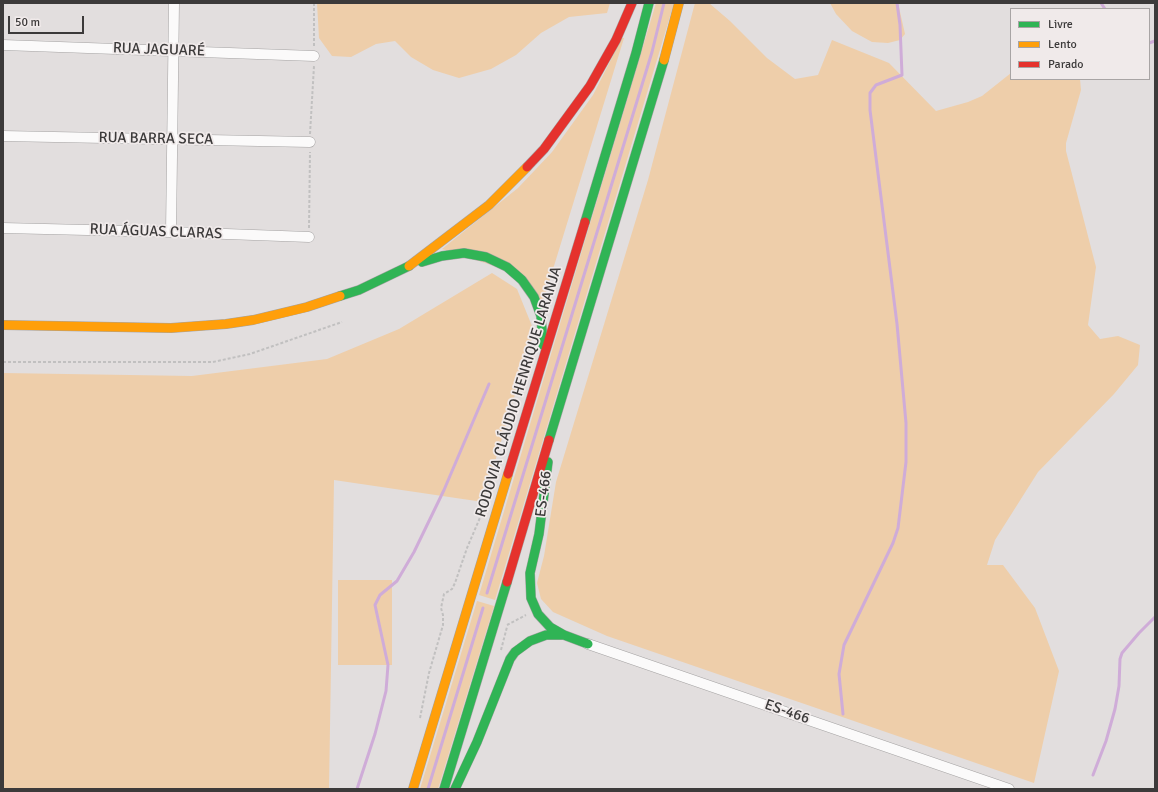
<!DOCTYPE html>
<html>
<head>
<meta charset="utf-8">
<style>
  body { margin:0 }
  #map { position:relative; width:1158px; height:792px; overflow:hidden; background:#e2dede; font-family:Signika,sans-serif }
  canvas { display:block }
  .frame { position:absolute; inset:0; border:4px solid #3c3a3a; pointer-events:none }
  .legend { position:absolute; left:1010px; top:8px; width:140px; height:72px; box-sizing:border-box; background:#f0eaea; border:1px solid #a8a4a4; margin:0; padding:5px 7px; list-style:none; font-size:12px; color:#3c3a3a }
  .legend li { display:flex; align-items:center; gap:8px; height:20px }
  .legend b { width:20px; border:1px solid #a8a4a4 }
  .scale { position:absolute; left:8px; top:16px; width:76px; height:18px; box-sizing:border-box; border:2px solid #3c3a3a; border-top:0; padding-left:5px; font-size:12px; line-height:14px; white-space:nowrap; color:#3c3a3a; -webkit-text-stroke:3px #f0eaea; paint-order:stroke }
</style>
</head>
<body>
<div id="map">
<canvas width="1158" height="792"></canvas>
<div class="frame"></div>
<ul class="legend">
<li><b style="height:5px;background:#30b455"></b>Livre</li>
<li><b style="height:5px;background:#ff9f0a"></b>Lento</li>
<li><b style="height:5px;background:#e5322d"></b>Parado</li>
</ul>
<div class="scale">50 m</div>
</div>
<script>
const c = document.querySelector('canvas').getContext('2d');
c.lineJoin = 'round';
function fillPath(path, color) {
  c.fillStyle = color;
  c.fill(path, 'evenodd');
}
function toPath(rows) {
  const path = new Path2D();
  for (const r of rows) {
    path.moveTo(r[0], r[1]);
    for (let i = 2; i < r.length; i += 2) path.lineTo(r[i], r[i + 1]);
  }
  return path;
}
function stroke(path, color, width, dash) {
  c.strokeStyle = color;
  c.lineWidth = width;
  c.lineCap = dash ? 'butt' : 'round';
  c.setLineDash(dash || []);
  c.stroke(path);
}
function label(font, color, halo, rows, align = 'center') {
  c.font = font + ' Signika,sans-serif';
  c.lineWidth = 3.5;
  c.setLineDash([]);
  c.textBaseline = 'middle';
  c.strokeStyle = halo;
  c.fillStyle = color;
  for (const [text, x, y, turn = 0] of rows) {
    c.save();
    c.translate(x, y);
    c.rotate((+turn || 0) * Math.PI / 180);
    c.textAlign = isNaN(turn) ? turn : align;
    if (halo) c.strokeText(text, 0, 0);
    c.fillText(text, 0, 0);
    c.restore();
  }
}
fillPath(toPath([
  [317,3,610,3,607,13,569,17,541,33,516,55,491,69,459,78,433,70,411,57,395,41,376,44,351,57,332,56,319,38],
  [656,3,674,3,495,600,479,595],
  [695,3,709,3,730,21,767,58,795,79,818,75,832,40,889,63,936,111,968,102,982,96,1011,73,1011,79,1080,79,1081,90,1066,143,1066,151,1096,267,1088,325,1100,339,1118,336,1140,345,1138,365,1114,394,1038,472,995,540,987,565,1003,565,1035,608,1059,671,1034,783,607,636,553,612,541,599,537,583,544,556,556,482,648,180],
  [830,3,898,3,905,34,900,40,888,43,872,42,852,31,836,14],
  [622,38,624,38,542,305,525,276,442,249,518,188,552,152,593,95],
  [492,273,517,289,534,331,483,502,334,480,329,789,3,789,3,373,192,376,327,359,399,329],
  [338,580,392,580,392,665,338,665],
  [477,601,494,606,438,789,420,789]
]), '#eeceaa');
stroke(toPath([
  [1101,3,1105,9],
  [1149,43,1155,41],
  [487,593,652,52,664,3],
  [843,714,839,674,844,645,893,543,898,528,906,462,906,423,897,324,870,110,870,93,876,85,902,75,900,25,897,3],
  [1093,775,1106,741,1115,709,1119,686,1120,659,1122,653,1139,633,1155,617],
  [357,789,375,734,386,691,388,665,375,605,380,595,397,581,414,552,444,490,489,384],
  [428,789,483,608]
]), '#cfacd8', 3);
const street = toPath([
  [3,45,314,56],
  [3,136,310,142],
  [3,228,171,232,309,237],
  [171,232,174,3],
  [588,644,1009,789]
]);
const fast = toPath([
  [585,222,636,53,649,3],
  [422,262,442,256,464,253,486,257,507,267,522,280,534,297,541,316,543,345],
  [340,296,359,290,409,266],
  [549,440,664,60],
  [548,462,539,534,530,573,531,598,538,614,550,627,564,635,588,644],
  [444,789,507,582],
  [455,789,477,742,510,659,515,652,530,641,546,635,564,635]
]);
const slow = toPath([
  [664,60,679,3],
  [409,266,489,205,527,167],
  [3,325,171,328,226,324,253,320,307,307,340,296],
  [413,789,508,474]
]);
const jam = toPath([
  [527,167,544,149,590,86,616,40,632,3],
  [508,474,585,222],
  [507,582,549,440]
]);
stroke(street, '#a4a2a2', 11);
stroke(fast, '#a4a2a2', 10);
stroke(slow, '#a4a2a2', 10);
stroke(jam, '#a4a2a2', 10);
stroke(toPath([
  [314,3,314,46],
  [310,134,314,66],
  [309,228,310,152],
  [3,362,213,362,250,354,342,322],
  [507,625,526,615],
  [501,650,507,627],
  [420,718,429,673,443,625,443,615,441,608,444,594,452,589,455,583,467,548,482,513]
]), '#c1c0c0', 2, [3, 2]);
stroke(street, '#fbfafa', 10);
stroke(fast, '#30b455', 9);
stroke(slow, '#ff9f0a', 9);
stroke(jam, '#e5322d', 9);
label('15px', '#3c3a3a', '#f0eaea', [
  ["RUA JAGUARÉ",159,50,2],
  ["RUA BARRA SECA",156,139,1],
  ["RUA ÁGUAS CLARAS",156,232,2],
  ["RODOVIA CLÁUDIO HENRIQUE LARANJA",519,392,-73],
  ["ES-466",544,494,-83],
  ["ES-466",787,712,19]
]);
</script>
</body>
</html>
